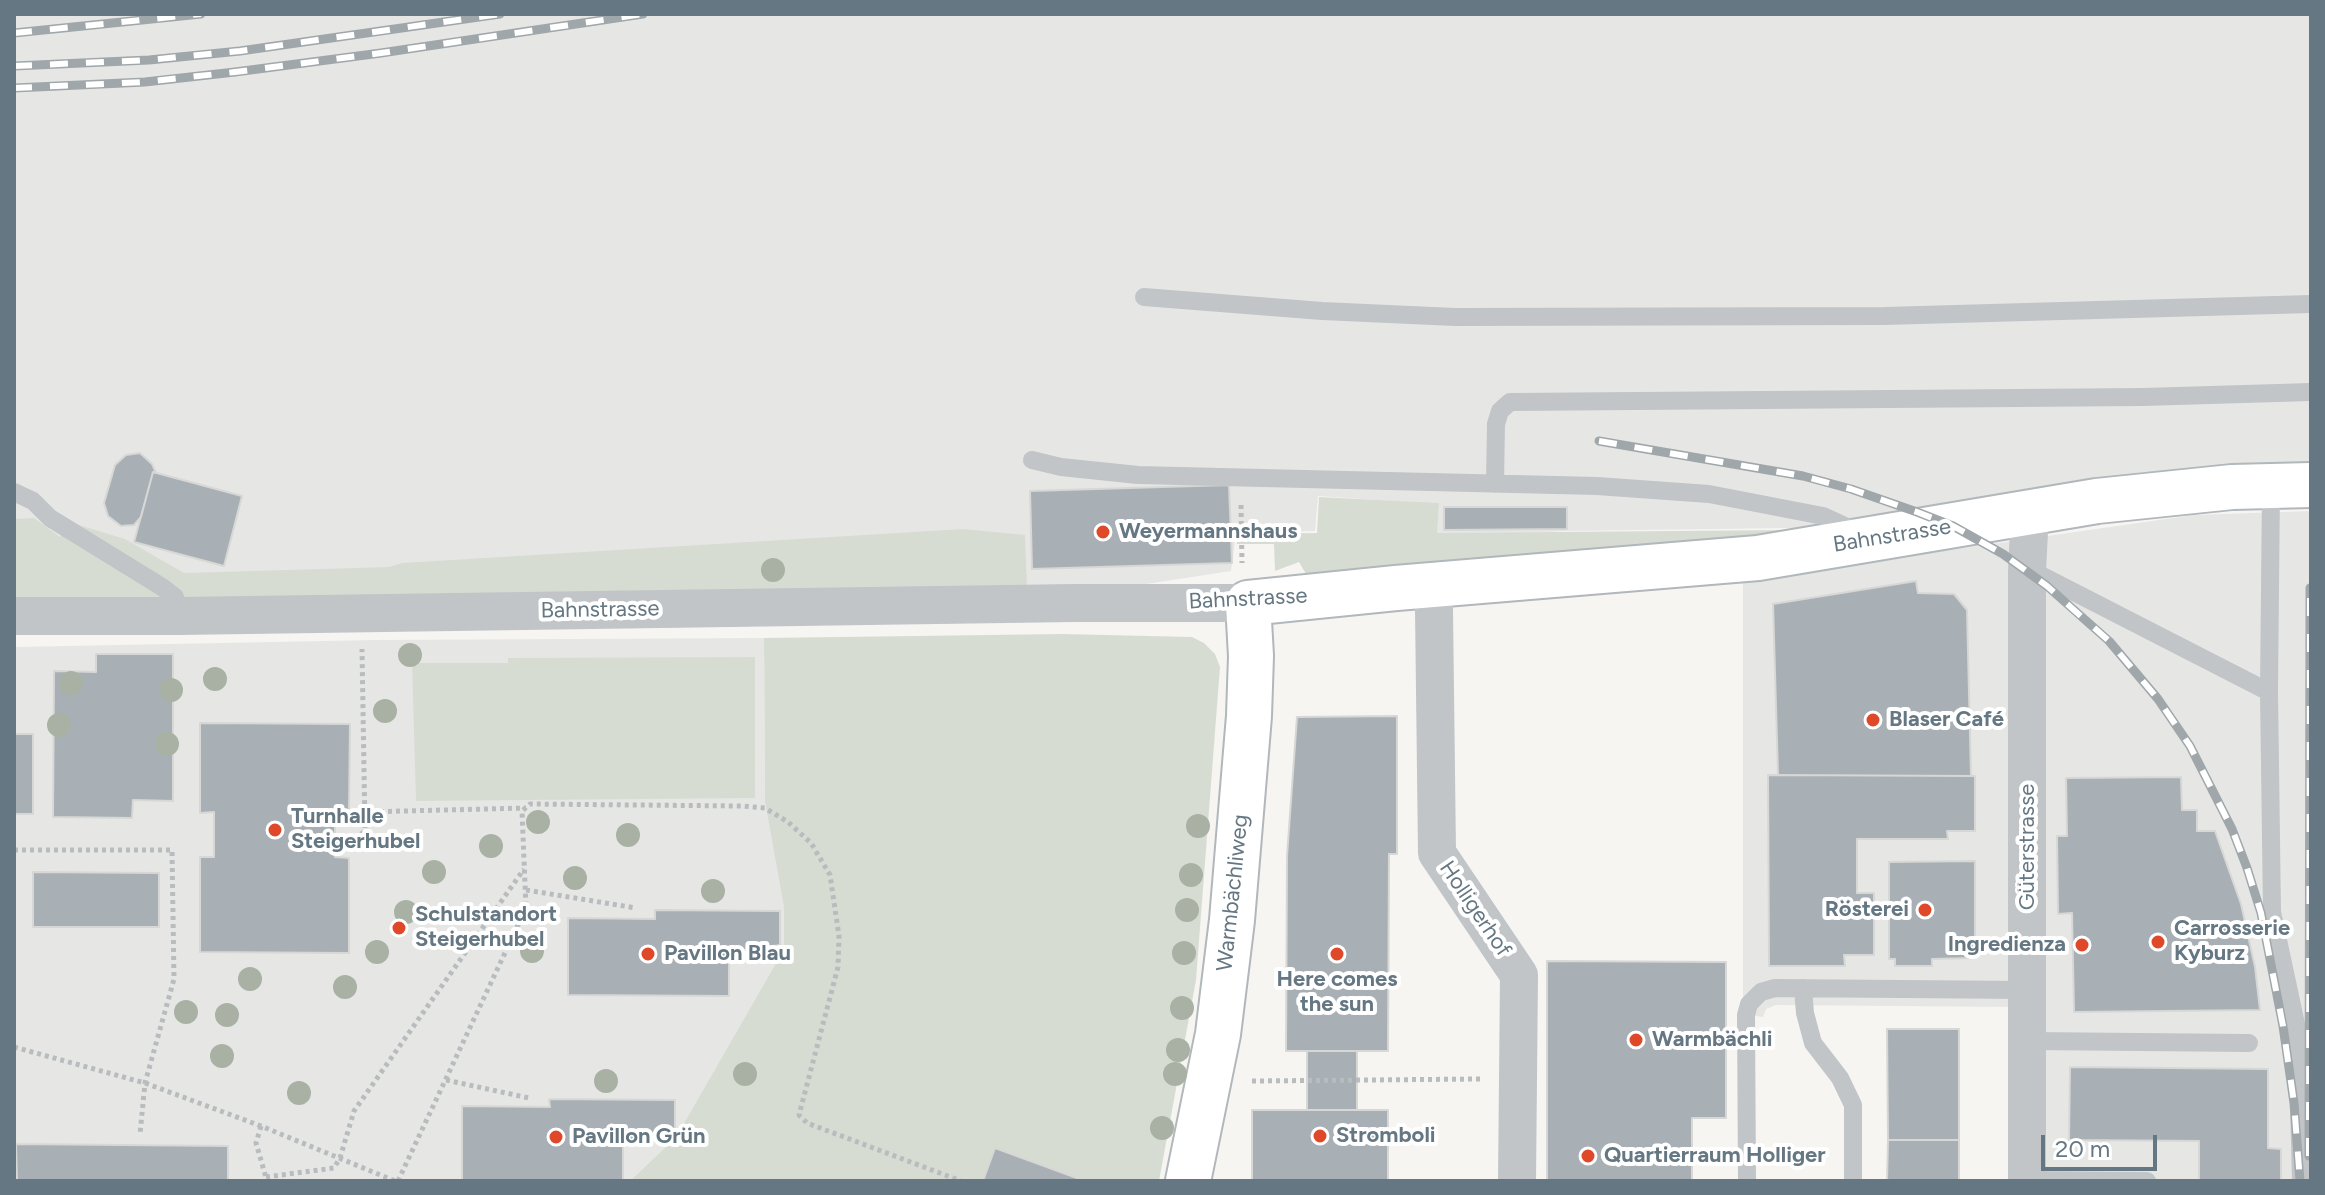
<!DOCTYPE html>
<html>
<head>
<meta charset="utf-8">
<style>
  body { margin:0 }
  #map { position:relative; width:2325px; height:1195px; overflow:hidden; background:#f6f5f2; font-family:Figtree,sans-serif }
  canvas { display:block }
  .frame { position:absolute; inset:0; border:16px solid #657782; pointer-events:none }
  .scale { position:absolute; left:2041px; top:1135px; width:116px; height:36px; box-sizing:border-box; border:4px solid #657782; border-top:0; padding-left:10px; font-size:24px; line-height:28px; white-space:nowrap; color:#657782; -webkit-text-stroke:6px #fff; paint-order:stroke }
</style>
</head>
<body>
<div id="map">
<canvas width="2325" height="1195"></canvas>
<div class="frame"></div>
<div class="scale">20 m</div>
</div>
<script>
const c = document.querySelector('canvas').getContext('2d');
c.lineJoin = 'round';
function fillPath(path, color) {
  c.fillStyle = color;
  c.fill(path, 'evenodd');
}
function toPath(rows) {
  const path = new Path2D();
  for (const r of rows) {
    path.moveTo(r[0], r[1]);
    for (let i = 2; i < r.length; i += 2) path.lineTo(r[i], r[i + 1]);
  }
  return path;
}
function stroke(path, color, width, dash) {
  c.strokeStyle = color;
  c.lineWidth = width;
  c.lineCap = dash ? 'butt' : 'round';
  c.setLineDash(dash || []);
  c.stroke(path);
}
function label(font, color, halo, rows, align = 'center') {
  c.font = font + ' Figtree,sans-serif';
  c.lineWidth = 8;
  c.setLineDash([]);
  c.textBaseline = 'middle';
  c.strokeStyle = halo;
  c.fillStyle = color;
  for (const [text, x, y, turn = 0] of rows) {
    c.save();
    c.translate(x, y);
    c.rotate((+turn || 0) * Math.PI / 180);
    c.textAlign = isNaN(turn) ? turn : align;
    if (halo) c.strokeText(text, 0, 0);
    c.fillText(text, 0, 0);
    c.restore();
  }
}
fillPath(toPath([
  [14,14,2311,14,2311,485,1811,531,1790,528,1568,531,1437,537,1437,504,1318,496,1315,531,1236,533,1231,571,1029,602,14,593],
  [2311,511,2311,1181,2010,1181,2011,1007,1776,1005,1766,1009,1763,1017,1743,1014,1743,576,1859,563,2194,515],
  [764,638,765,802,784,908,784,949,676,1137,630,1181,14,1181,14,647,376,640]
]), '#e6e7e5');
fillPath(toPath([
  [1319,497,1439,503,1437,533,1791,530,1811,530,1812,535,1309,579,1299,562,1275,571,1274,544,1237,544,1236,534,1317,533],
  [34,518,60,537,69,522,125,539,184,573,389,567,402,563,963,529,1025,535,1027,587,14,607,14,519],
  [1064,634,1192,637,1204,643,1215,654,1220,667,1196,980,1159,1181,630,1181,676,1137,784,949,784,908,765,802,764,638],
  [755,657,755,798,416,801,412,663,508,663,508,658]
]), '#d7dcd3');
const building = toPath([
  [140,453,152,464,156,473,153,472,141,517,134,525,121,526,108,516,104,503,115,465,126,455,140,453],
  [153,472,242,496,224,566,134,542,153,472],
  [1229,485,1232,563,1032,569,1030,491,1229,485],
  [1444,507,1567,507,1567,529,1444,530,1444,507],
  [1916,581,1918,593,1954,594,1967,610,1971,776,1778,775,1773,604,1916,581],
  [96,654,173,654,173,801,133,800,132,818,53,817,54,671,96,672,96,654],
  [1397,716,1397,854,1389,854,1388,1051,1286,1051,1287,856,1297,717,1397,716],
  [200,723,350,724,349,813,335,813,335,857,349,858,349,953,200,952,200,857,214,857,214,812,200,813,200,723],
  [14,734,33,734,33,814,14,814,14,734],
  [1768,775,1975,776,1975,831,1947,831,1948,839,1857,839,1857,893,1874,893,1874,955,1844,955,1845,966,1769,966,1768,775],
  [2181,777,2182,810,2197,810,2197,831,2215,831,2241,904,2255,967,2260,1010,2074,1012,2072,913,2058,914,2057,836,2067,836,2066,778,2181,777],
  [1975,861,1975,958,1932,959,1932,966,1895,966,1895,959,1889,959,1889,862,1975,861],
  [33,872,159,873,159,927,33,927,33,872],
  [655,910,780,911,780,945,729,953,729,996,568,995,568,918,655,919,655,910],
  [1547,961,1726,962,1726,1118,1692,1118,1692,1181,1547,1181,1547,961],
  [1887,1029,1959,1029,1959,1140,1888,1140,1887,1029],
  [1307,1051,1357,1051,1357,1110,1307,1110,1307,1051],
  [2070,1067,2268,1069,2268,1148,2281,1149,2281,1181,2199,1181,2199,1141,2069,1140,2070,1067],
  [549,1099,675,1100,675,1134,623,1141,623,1181,462,1181,462,1106,550,1107,549,1099],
  [1252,1110,1388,1110,1388,1181,1252,1181,1252,1110],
  [1888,1140,1959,1140,1959,1181,1887,1181,1888,1140],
  [16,1144,228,1146,228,1181,17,1180,16,1144],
  [995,1148,1085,1181,983,1181,995,1148]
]);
fillPath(building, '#a8b0b5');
stroke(building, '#d7d7d5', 2);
const secondary = toPath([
  [1188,1181,1218,1034,1232,920,1249,716,1251,656,1248,603,1396,588,1758,558,2097,501,2232,487,2311,485]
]);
stroke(secondary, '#b1b7bb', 48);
stroke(toPath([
  [1241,505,1242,563],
  [364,812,526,808],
  [347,839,353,840,365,831,362,649],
  [14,850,172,850,174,979,145,1083,140,1134],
  [526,890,636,908],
  [14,1047,145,1083,261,1126,395,1181],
  [446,1080,529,1098],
  [1252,1081,1482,1079],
  [261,1126,256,1143,267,1181],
  [266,1177,334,1168,340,1158,354,1111,524,869],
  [398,1181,526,908,522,811,530,804,742,806,765,808,788,822,811,843,830,875,839,936,838,967,799,1115,807,1123,961,1181]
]), '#b9bcbe', 5, [4, 4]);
stroke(toPath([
  [1144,297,1322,311,1455,317,1884,316,2311,304],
  [1032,460,1061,467,1138,475,1597,486,1709,494,1823,516,1849,528,1851,536],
  [1495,484,1496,424,1500,411,1510,402,2143,397,2311,392],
  [2271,486,2269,692,2272,912,2297,1029,2301,1181],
  [14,492,33,501,50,518,162,587,175,597,178,616],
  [2027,568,2269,692],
  [1803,988,1805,1013,1813,1043,1840,1078,1853,1105,1853,1181],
  [2028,1041,2249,1043],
  [2027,1180,2147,1181],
  [1747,1181,1746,1015,1749,1004,1761,992,1775,988,2028,990]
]), '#c1c5c8', 18);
stroke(toPath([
  [1431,586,1434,609,1437,853,1519,975,1517,1181],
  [14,616,178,616,1075,603,1248,603],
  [2027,1181,2027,571,2030,512]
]), '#c1c5c8', 38);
stroke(secondary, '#fff', 44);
const rail = toPath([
  [14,33,201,14],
  [14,66,149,60,240,51,500,14],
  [14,88,145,82,235,72,381,53,643,14],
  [1599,441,1803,476,1851,489,1917,512,1953,526,2003,554,2047,586,2109,641,2158,699,2190,746,2232,829,2247,868,2261,913,2283,1026,2294,1103,2300,1181],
  [2309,1156,2310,588]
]);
stroke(rail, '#a0a7ab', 9);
stroke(rail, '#fff', 6, [18]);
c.fillStyle = '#a8b1a4';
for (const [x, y] of [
  [773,570],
  [410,655],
  [215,679],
  [71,683],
  [171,690],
  [385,711],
  [59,725],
  [167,744],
  [538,822],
  [1198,826],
  [628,835],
  [491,846],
  [434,872],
  [1191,875],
  [575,878],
  [713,891],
  [1187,910],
  [406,912],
  [532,951],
  [377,952],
  [1184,953],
  [250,979],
  [345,987],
  [1182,1008],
  [186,1012],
  [227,1015],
  [1178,1050],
  [222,1056],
  [745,1074],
  [1175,1074],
  [606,1081],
  [299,1093],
  [1162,1128]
]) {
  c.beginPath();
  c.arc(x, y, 12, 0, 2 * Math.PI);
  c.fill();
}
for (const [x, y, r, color] of [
  [1103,532,8,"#df4929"],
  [1873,720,8,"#df4929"],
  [275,830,8,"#df4929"],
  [1925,910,8,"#df4929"],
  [399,928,8,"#df4929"],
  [2158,942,8,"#df4929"],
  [2082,945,8,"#df4929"],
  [648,954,8,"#df4929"],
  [1337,954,8,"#df4929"],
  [1636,1040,8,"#df4929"],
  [1320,1136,8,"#df4929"],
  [556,1137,8,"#df4929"],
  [1588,1156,8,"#df4929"]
]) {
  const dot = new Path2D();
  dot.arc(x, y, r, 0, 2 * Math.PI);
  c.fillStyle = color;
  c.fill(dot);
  stroke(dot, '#fff', 3);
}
label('bold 22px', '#657782', '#fff', [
  ["Weyermannshaus",1119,532],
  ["Blaser Café",1889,720],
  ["Turnhalle",291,817],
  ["Steigerhubel",291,842],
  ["Rösterei",1909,910,"right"],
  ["Schulstandort",415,915],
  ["Steigerhubel",415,940],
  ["Carrosserie",2174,929],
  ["Kyburz",2174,954],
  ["Ingredienza",2066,945,"right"],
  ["Pavillon Blau",664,954],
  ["Here comes",1337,980,"center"],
  ["the sun",1337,1005,"center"],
  ["Warmbächli",1652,1040],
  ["Stromboli",1336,1136],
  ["Pavillon Grün",572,1137],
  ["Quartierraum Holliger",1604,1156]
], 'left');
label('22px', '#657782', '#fff', [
  ["Bahnstrasse",1892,536,-9],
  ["Bahnstrasse",1248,599,-3],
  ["Bahnstrasse",600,610,-1],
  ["Güterstrasse",2028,847,-90],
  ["Warmbächliweg",1233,893,-84],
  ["Holligerhof",1475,909,56]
]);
</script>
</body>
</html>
